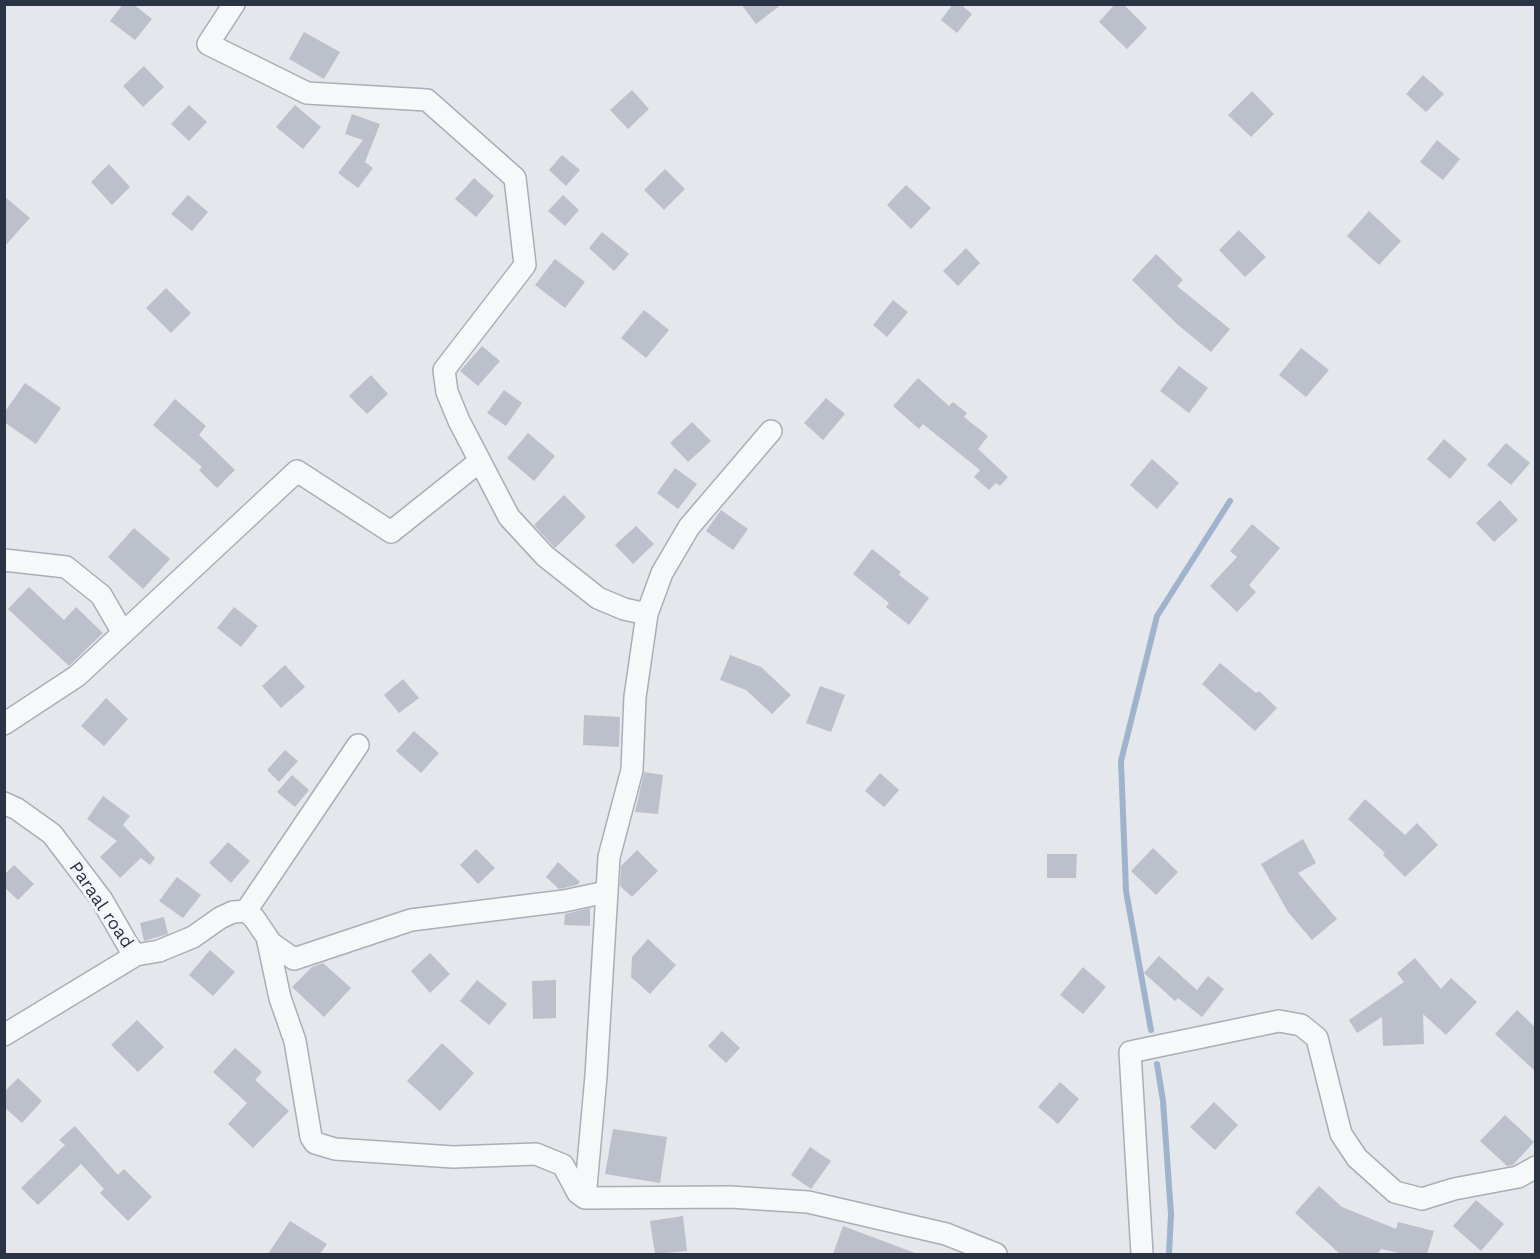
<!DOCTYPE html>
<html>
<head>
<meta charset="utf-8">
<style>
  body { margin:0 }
  #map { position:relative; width:1540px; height:1259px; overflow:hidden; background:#e4e7ec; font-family:"Work Sans",sans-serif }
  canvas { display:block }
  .frame { position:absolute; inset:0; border:6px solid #2b3445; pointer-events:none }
</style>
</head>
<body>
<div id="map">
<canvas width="1540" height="1259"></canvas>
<div class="frame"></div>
</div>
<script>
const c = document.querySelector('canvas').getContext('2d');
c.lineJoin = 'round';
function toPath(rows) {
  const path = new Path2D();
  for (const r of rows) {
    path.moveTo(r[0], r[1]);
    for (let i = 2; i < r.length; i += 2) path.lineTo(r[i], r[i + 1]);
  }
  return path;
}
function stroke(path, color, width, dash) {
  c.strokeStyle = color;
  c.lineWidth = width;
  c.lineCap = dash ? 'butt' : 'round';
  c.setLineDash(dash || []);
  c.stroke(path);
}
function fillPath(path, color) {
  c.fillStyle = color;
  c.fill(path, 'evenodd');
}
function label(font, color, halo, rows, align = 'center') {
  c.font = font + ' "Work Sans",sans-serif';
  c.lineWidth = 6;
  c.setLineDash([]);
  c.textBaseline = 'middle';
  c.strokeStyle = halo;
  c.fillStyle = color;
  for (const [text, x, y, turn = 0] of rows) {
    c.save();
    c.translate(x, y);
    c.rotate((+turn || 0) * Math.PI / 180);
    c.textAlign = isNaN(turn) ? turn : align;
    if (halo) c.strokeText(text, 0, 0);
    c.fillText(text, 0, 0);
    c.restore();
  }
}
stroke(toPath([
  [1151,1030,1126,891,1121,761,1157,616,1230,501],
  [1157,1064,1163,1101,1171,1214,1169,1254]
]), '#9fb4cc', 6);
fillPath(toPath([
  [123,4,133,4,152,19,135,40,110,21],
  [741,4,782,4,756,24],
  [953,4,960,4,972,14,957,33,941,20],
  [1115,4,1123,4,1147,28,1127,49,1099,22],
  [304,32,340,52,324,79,289,59],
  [144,66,164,87,143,107,123,86],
  [1423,75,1444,94,1426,112,1406,94],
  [632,90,649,109,628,129,610,110],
  [1252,91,1274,114,1251,137,1228,115],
  [189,105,207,122,189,141,171,124],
  [295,105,321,127,303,149,276,127],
  [352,114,380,124,365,162,373,168,358,188,338,173,363,140,345,134],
  [1437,140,1460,159,1443,180,1420,162],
  [562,155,580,170,566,186,549,170],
  [109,164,130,187,112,205,91,182],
  [665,169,685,189,664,210,644,190],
  [474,178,494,196,476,217,455,199],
  [906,185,931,208,911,229,887,205],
  [188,195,208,212,192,231,171,214],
  [563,195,579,210,565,226,548,211],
  [4,196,30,218,4,247],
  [1369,211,1401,241,1379,265,1347,236],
  [1239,230,1266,257,1245,277,1219,250],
  [602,232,629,254,614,271,589,248],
  [966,248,980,263,958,286,943,271],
  [1156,254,1183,280,1177,286,1230,329,1211,352,1178,325,1132,280],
  [555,259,585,282,565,308,535,285],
  [166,288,191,313,171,333,146,308],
  [893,300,908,312,887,337,873,325],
  [644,310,669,330,646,358,621,338],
  [482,346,500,361,478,386,460,371],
  [1301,348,1329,370,1306,397,1279,375],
  [1179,366,1208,388,1189,413,1160,391],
  [371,375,388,394,367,414,349,396],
  [918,378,949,406,953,402,967,413,964,417,988,436,978,449,1008,477,1000,486,996,483,989,490,974,477,980,470,923,424,919,429,893,406],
  [25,383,61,408,36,444,4,422,4,413],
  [504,390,522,403,506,426,487,413],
  [826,398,845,414,823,440,804,423],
  [175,399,206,426,199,435,235,470,217,488,199,470,202,467,153,425],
  [692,422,711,441,688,462,670,443],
  [528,433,555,456,534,481,507,458],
  [1444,439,1467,459,1450,479,1427,459],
  [1506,443,1530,463,1511,485,1487,465],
  [1152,459,1179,483,1157,509,1130,485],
  [675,468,697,484,678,509,657,493],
  [564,495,586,517,555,548,534,525],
  [1500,500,1518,520,1494,542,1476,523],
  [721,510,748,529,733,550,706,531],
  [1252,524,1280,548,1249,585,1256,592,1237,612,1210,586,1237,557,1230,551],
  [636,526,654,544,633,564,615,545],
  [134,528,170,559,143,589,108,557],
  [872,549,901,572,899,575,929,598,909,625,886,607,889,603,853,574],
  [29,587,64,620,76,607,103,633,69,666,8,609],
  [234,607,258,626,241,647,217,628],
  [730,655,761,667,791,695,772,714,746,690,720,680],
  [1220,663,1256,693,1259,691,1277,708,1255,731,1202,684],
  [285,665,305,687,281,708,262,686],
  [403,679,419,698,399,713,384,695],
  [820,686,845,695,831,732,806,723],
  [106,698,128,719,104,746,81,726],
  [584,715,620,717,619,747,583,745],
  [414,731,439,753,421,773,396,751],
  [285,750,298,761,279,782,267,770],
  [644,772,663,775,658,814,635,812],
  [880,773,899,790,884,807,865,791],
  [292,775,309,790,295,807,277,792],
  [103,796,130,816,123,825,155,858,150,865,141,858,120,878,100,857,117,841,87,819],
  [1365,799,1405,835,1417,823,1438,845,1405,877,1383,855,1385,853,1348,819],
  [1303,839,1316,863,1298,873,1337,919,1312,940,1288,912,1261,864],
  [228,842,250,861,231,883,209,863],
  [1153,848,1178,872,1156,895,1131,871],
  [476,849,495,868,478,884,460,865],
  [637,850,658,871,632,897,620,886,621,866],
  [1047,854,1077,854,1076,878,1047,878],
  [558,862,580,882,577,885,559,889,546,877],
  [14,865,34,884,18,900,4,887,4,875],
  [177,877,201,895,183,918,159,901],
  [590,908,590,926,564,925,565,914],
  [164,917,168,934,144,941,140,923],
  [648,939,676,965,650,994,631,977,632,957],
  [210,950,235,972,213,996,189,975],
  [430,953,450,974,430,993,411,971],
  [1159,956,1197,990,1208,976,1224,989,1202,1017,1178,998,1175,1001,1144,973],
  [1415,958,1441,989,1451,978,1477,1002,1446,1035,1423,1014,1424,1044,1383,1046,1382,1017,1357,1033,1349,1020,1404,982,1397,973],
  [323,963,351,988,324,1017,292,987,312,967],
  [1083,967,1106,987,1083,1014,1060,995],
  [477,980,507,1004,489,1025,460,1001],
  [556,980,556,1018,533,1019,532,981],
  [1517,1010,1536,1028,1536,1072,1495,1034],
  [137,1020,164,1047,138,1072,111,1045],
  [722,1031,740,1048,726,1063,708,1046],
  [442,1043,474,1073,440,1111,407,1081],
  [235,1048,262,1072,255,1080,289,1111,253,1148,228,1124,247,1103,213,1072],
  [18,1078,42,1101,22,1123,4,1107,4,1092],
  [1060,1082,1079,1099,1058,1124,1038,1107],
  [1214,1102,1238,1125,1215,1150,1190,1127],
  [1505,1115,1534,1142,1513,1165,1507,1166,1480,1141],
  [75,1126,118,1175,124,1169,152,1197,128,1221,100,1193,104,1189,81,1164,38,1205,21,1188,65,1145,59,1140],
  [613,1129,667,1137,660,1183,605,1174],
  [810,1147,831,1161,811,1189,791,1175],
  [1319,1186,1342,1207,1396,1229,1398,1222,1434,1231,1427,1254,1403,1254,1381,1249,1378,1254,1340,1254,1295,1213],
  [1476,1200,1504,1224,1481,1251,1453,1226],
  [683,1216,687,1251,655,1254,650,1221],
  [290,1221,327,1244,320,1254,268,1254],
  [843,1226,915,1253,915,1254,833,1254]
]), '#bbc0ca');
const street = toPath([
  [234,4,208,44,307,93,427,100,515,178,525,265,444,370,447,392,459,421,509,517,545,556,598,598,624,609,647,614],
  [4,560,66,567,101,595,123,633],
  [4,724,77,676,297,471,391,532,480,461],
  [4,803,17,809,52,834,102,900,129,947,136,955],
  [246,911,358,745],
  [267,937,271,943,294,959,411,920,564,901,606,892],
  [4,1035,136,955,159,951,193,937,220,918,233,912,246,911,254,918,267,937,280,998,295,1041,311,1137,315,1143,335,1149,453,1157,536,1154,563,1165,578,1193,585,1198,730,1197,808,1202,946,1234,996,1254],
  [585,1198,596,1076,609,857,632,770,635,697,647,614,662,573,689,527,771,431],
  [1142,1254,1130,1052,1279,1021,1301,1025,1317,1038,1341,1134,1357,1158,1395,1192,1422,1199,1454,1189,1518,1177,1536,1167]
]);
stroke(street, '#a9aeb7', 24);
stroke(street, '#f7f8fa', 21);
label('18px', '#2b3445', '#f4f6f9', [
  ["Paraal road",101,905,56]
]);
</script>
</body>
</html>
